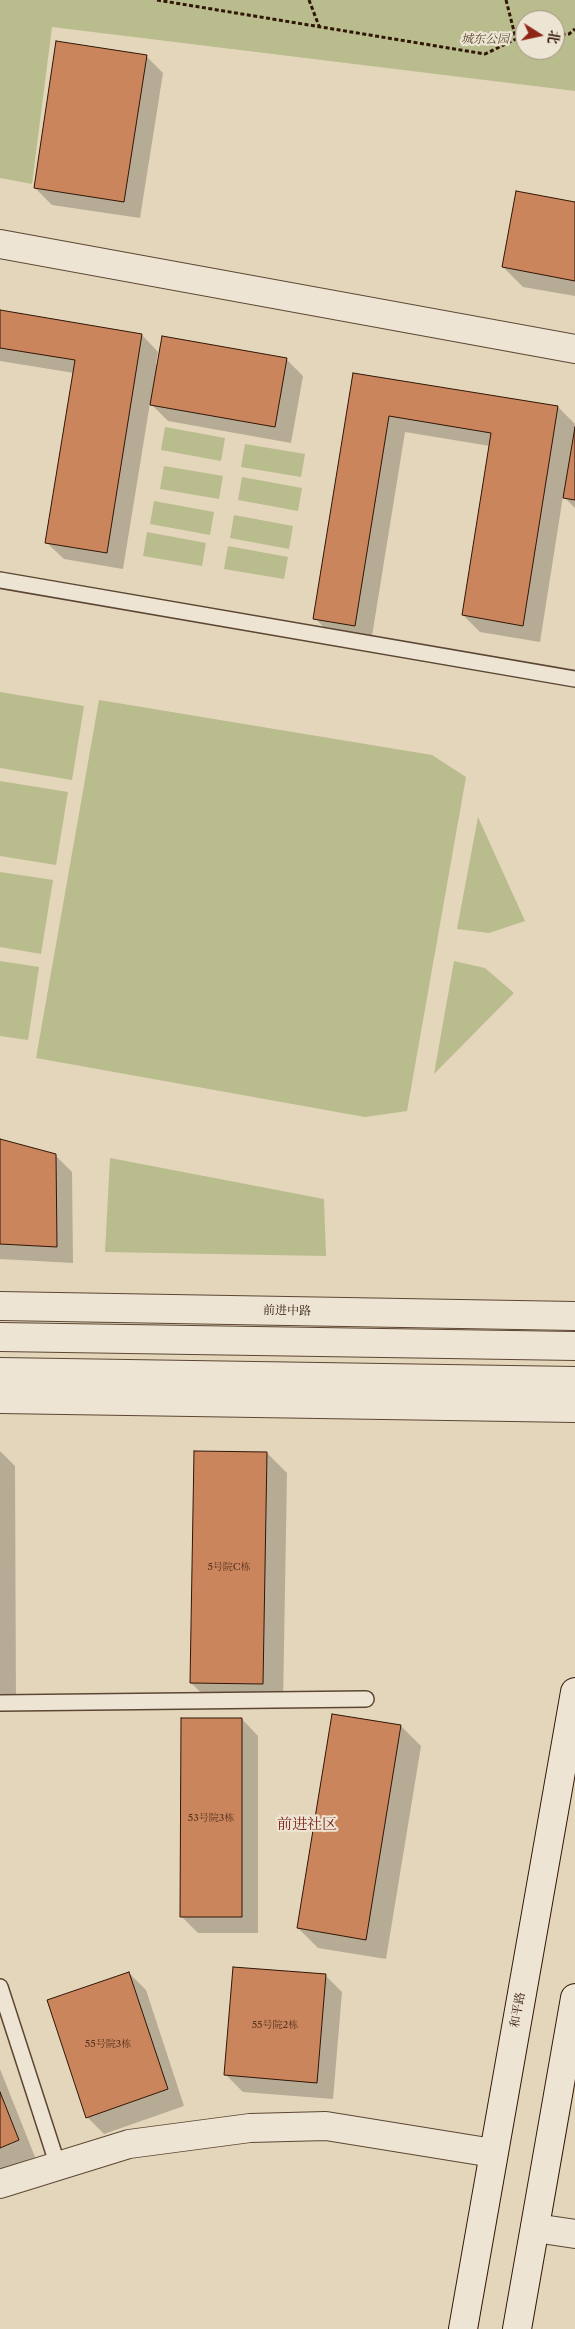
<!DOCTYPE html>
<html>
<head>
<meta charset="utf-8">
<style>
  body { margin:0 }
  #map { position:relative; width:575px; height:2329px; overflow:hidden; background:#e4d6bb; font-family:"Libre Caslon Text","Noto Serif SC",serif }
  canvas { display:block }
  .north { position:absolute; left:515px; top:10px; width:50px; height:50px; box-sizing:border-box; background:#ede4d3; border:1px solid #a19281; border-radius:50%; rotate:100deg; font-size:14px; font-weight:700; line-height:20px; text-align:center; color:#301606 }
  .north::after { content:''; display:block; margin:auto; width:18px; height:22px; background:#8f2418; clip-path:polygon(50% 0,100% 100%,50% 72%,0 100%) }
</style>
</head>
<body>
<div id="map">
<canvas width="575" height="2329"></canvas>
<div class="north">北</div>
</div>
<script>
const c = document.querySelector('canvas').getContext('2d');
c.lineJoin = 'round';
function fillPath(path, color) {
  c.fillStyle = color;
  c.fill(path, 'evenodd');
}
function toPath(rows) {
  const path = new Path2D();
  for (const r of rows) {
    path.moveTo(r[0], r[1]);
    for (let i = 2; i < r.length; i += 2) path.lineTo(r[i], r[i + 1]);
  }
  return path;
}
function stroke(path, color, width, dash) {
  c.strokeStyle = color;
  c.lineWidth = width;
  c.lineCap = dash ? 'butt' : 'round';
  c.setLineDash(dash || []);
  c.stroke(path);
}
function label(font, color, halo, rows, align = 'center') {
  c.font = font + ' "Libre Caslon Text","Noto Serif SC",serif';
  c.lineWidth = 4.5;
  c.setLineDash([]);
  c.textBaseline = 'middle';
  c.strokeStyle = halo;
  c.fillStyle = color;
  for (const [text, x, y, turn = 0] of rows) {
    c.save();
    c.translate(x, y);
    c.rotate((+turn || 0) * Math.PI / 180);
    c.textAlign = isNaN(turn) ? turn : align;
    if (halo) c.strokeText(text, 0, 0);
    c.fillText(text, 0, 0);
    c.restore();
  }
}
fillPath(toPath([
  [0,0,575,0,575,91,52,27,32,184,0,178],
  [525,20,555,20,555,50,525,50],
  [165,427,225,438,221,461,161,450],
  [245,444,305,454,301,477,241,467],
  [164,466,223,476,219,499,160,489],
  [242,477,302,488,298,511,238,500],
  [154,501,214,512,210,535,150,524],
  [234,515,293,526,289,549,230,538],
  [147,532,206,543,202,566,143,556],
  [228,546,288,557,284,579,224,569],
  [0,692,84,706,72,780,0,768],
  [99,700,432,755,466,777,407,1111,365,1117,36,1058],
  [0,781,68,792,56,865,0,856],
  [478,817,525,921,489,933,457,929],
  [0,872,53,880,41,954,0,947],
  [0,961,39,967,28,1040,0,1036],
  [454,961,485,968,514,993,434,1074],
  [110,1158,324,1199,326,1256,105,1252]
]), '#b9bc8d');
fillPath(toPath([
  [146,56,163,73,140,218,52,205,35,188],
  [575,204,575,296,523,287,503,267],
  [0,312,142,335,158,352,156,364,159,365,286,359,303,376,291,443,168,421,150,403,123,569,64,559,47,543,74,373,0,361],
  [354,374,558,407,575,424,575,508,563,496,540,642,480,632,463,615,490,446,405,432,371,642,331,635,315,618],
  [0,1140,55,1155,72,1172,73,1263,0,1259],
  [0,1451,15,1466,16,1704,0,1704],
  [267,1453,287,1473,283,1703,211,1702,191,1683],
  [242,1719,258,1736,258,1933,198,1933,182,1917],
  [401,1726,421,1746,386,1959,318,1948,298,1928],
  [129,1973,146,1990,184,2106,104,2134,87,2117],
  [325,1975,342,1992,333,2099,243,2092,226,2075],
  [0,2069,35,2157,0,2171]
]), '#0003');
const building = toPath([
  [56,41,147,55,124,202,34,188,56,41],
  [516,191,575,202,575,281,502,267,516,191],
  [0,310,142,334,107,553,45,543,75,360,0,348,0,310],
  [162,336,287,358,275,427,150,405,162,336],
  [353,373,558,406,523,626,462,615,491,433,389,416,355,626,313,619,353,373],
  [575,427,575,500,563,498,575,427],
  [0,1139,56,1154,57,1247,0,1244,0,1139],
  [194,1451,267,1452,263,1684,190,1683,194,1451],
  [332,1714,401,1725,366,1940,297,1928,332,1714],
  [181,1718,242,1718,242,1917,180,1917,181,1718],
  [233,1967,326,1974,317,2083,224,2075,233,1967],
  [129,1972,168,2089,86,2118,47,2000,129,1972],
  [0,2092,19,2140,0,2148,0,2092]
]);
fillPath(building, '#ca855d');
stroke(building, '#301606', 1);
const service = toPath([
  [0,580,575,679],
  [0,1703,366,1699],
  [0,1987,58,2166]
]);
const minor = toPath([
  [0,244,575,349],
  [0,1306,575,1316],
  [0,1399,575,1408],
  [0,2184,129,2144,250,2128,326,2126,493,2153],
  [535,2228,575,2234]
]);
const tertiary = toPath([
  [0,1337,575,1346],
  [0,1372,575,1381]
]);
const secondary = toPath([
  [463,2329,575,1692],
  [517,2329,575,1998]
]);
stroke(service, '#5d4633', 18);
stroke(minor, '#5d4633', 30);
stroke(tertiary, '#5d4633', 30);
stroke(secondary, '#301606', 30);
stroke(toPath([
  [157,0,485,54,516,39,525,38],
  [309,0,319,26],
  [506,0,516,39],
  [555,35,569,34,575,29]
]), '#301606', 3, [4, 2.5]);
stroke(service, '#ede4d3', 15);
stroke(minor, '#ede4d3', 28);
stroke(tertiary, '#ede4d3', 28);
stroke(secondary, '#ede4d3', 28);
label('10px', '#56321c', null, [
  ["5号院C栋",229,1567],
  ["53号院3栋",211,1818],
  ["55号院2栋",275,2025],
  ["55号院3栋",108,2044]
]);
label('italic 12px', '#59482e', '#ede4d3', [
  ["城东公园",485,40]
]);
label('12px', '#301606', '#ede4d3', [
  ["前进中路",287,1311,1],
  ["和平路",518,2010,-80]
]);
label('15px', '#7a1f14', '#ede4d3', [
  ["前进社区",307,1825]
]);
</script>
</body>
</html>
